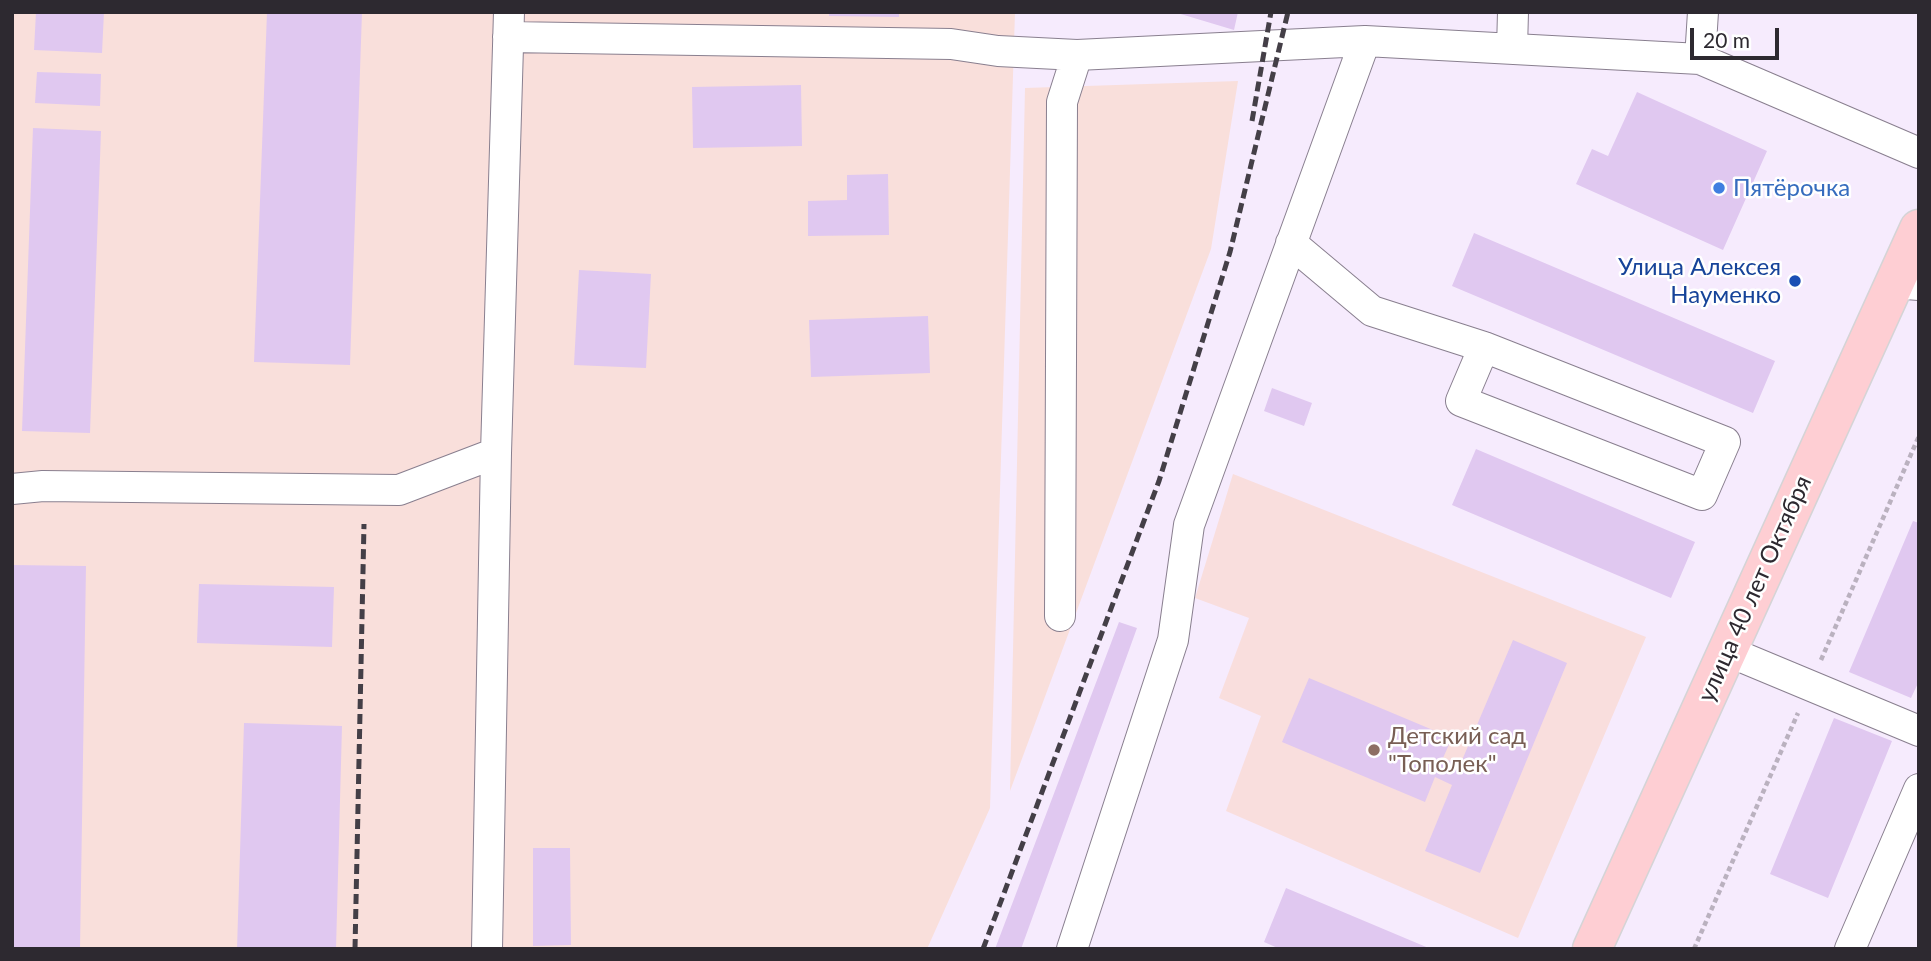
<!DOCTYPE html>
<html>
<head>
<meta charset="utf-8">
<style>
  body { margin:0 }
  #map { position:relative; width:1931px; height:961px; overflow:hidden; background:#f6ebfd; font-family:Lato,sans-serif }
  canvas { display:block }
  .frame { position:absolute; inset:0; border:14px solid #2d2930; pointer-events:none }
  .scale { position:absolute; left:1690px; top:28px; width:89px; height:32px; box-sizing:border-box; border:4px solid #2d2930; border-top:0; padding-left:9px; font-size:21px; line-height:24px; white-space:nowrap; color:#2d2930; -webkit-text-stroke:5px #fff; paint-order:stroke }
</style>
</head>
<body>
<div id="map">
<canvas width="1931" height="961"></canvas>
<div class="frame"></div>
<div class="scale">20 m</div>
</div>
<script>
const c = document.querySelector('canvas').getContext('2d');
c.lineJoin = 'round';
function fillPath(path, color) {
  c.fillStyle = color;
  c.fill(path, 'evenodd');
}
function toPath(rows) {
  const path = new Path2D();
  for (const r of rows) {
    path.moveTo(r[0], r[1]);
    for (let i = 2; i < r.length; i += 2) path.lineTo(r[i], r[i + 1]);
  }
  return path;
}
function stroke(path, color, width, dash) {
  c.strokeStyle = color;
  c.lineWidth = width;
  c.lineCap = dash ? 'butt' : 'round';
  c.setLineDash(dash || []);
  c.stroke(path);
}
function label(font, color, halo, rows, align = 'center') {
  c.font = font + ' Lato,sans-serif';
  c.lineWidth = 5;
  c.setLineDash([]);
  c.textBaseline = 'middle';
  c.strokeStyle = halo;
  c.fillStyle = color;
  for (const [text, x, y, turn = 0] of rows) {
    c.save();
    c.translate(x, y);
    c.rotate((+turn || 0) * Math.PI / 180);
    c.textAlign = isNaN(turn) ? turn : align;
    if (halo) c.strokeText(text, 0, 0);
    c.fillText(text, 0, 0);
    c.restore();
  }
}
fillPath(toPath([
  [12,12,1015,12,990,808,927,949,12,949],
  [1238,81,1211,249,1010,791,1025,88]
]), '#f9dfdb');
fillPath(toPath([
  [1233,474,1646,637,1518,938,1226,811,1261,716,1219,698,1249,618,1195,598]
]), '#f9dedd');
fillPath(toPath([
  [36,12,104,12,102,53,34,50],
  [267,12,362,12,350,365,254,362],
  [829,12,899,12,899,17,829,16],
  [1174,12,1238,12,1234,30],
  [37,72,101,74,100,106,35,103],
  [801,85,802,146,693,148,692,87],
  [1637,92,1767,151,1723,250,1576,184,1592,149,1608,156],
  [33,128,101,131,90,433,22,431],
  [888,174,889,235,808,236,808,201,847,200,847,175],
  [1474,233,1775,361,1753,413,1452,286],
  [579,270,651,274,646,368,574,365],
  [928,316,930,373,811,377,809,320],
  [1272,388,1312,403,1304,426,1264,411],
  [1476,449,1695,542,1671,598,1452,505],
  [1913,521,1919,523,1919,681,1911,698,1849,672],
  [12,565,86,566,80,949,12,949],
  [199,584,334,587,332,647,197,643],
  [1119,622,1137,628,1021,949,995,949],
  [1513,640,1567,663,1480,873,1425,851,1452,785,1435,777,1425,802,1282,742,1309,678,1452,738,1443,758,1460,765],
  [1834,718,1892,741,1828,898,1770,874],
  [244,723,342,726,336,949,237,949],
  [533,848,570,848,571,945,533,946],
  [1286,888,1431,949,1280,949,1264,942]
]), '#e0c8f0');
const minor = toPath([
  [508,37,951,44,998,51,1077,55,1365,41,1700,59,1919,153],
  [1512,49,1513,12],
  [1700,59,1703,12],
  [1291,243,1372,311,1484,347,1725,442,1702,495,1461,401,1484,347],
  [1894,283,1919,285],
  [12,489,43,486,399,490,496,453],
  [1060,616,1062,102,1077,55],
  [1727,651,1919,731],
  [487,949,496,453,509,12],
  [1072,949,1173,640,1189,525,1365,41],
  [1850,949,1919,789]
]);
const major = toPath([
  [1592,949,1919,229]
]);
stroke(minor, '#897f8f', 32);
stroke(major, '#d5d4d6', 41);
stroke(toPath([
  [1821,660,1919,436],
  [1694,949,1798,713]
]), '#bab1bf', 4.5, [5, 3.5]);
stroke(minor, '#fff', 30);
stroke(major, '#feced3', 38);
stroke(toPath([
  [1252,121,1271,12],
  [355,949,364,524],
  [983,949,1159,481,1230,252,1288,12]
]), '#443f47', 5, [10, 5]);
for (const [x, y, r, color] of [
  [1719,188,7,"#3f7fe0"],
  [1795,281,7,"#1a4fb4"],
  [1374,750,7,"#8d6e63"]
]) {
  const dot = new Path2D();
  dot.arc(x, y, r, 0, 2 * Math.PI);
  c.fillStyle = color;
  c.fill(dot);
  stroke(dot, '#fff', 2.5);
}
label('24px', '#366cbe', '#fff', [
  ["Пятёрочка",1733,188]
], 'left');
label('24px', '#164399', '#fff', [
  ["Улица Алексея",1781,267],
  ["Науменко",1781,295]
], 'right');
label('24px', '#2d2930', '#fff', [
  ["улица 40 лет Октября",1755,589,-66]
]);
label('24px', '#785e54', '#fff', [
  ["Детский сад",1388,736],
  ["\"Тополек\"",1388,764]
], 'left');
</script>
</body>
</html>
